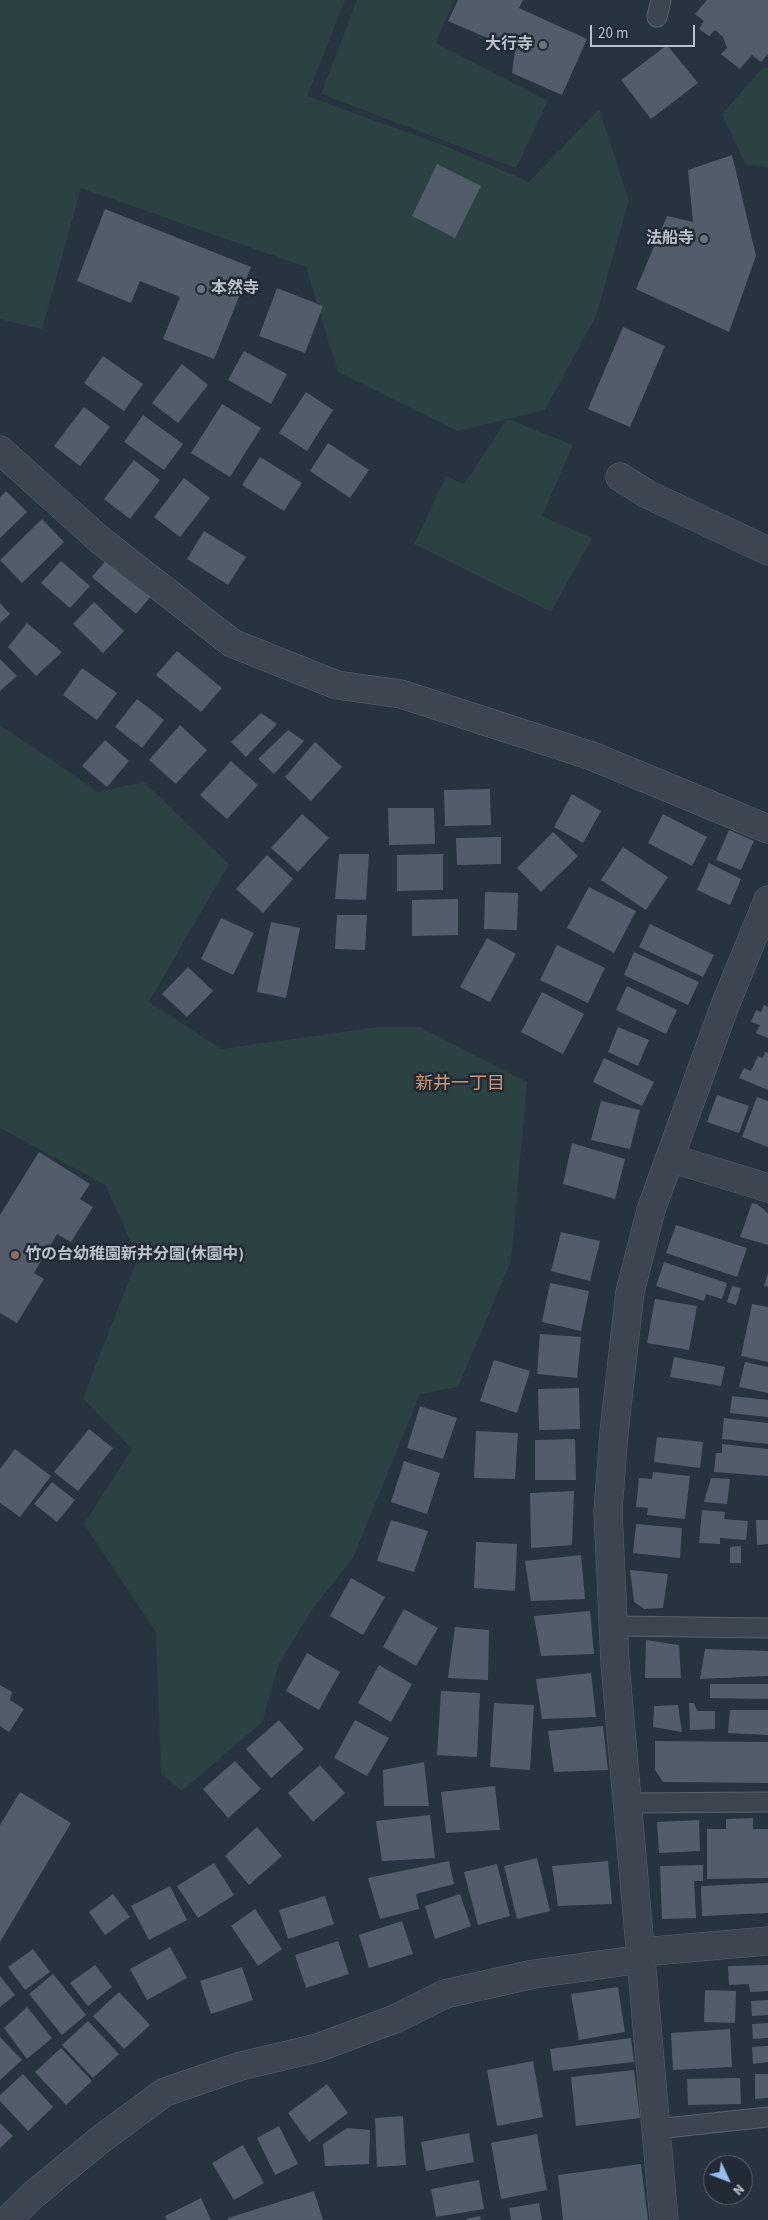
<!DOCTYPE html>
<html>
<head>
<meta charset="utf-8">
<style>
  body { margin:0 }
  #map { position:relative; width:768px; height:2220px; overflow:hidden; background:#283340; font-family:"Source Sans 3",sans-serif }
  canvas { display:block }
  .north { position:absolute; left:703px; top:2155px; width:50px; height:50px; box-sizing:border-box; background:#212a35; border:1px solid #5e6671; border-radius:50%; rotate:133deg; font-size:14px; font-weight:700; line-height:20px; text-align:center; color:#b9c0ca }
  .north::after { content:''; display:block; margin:auto; width:18px; height:22px; background:#97bcf1; clip-path:polygon(50% 0,100% 100%,50% 72%,0 100%) }
  .scale { position:absolute; left:590px; top:25px; width:105px; height:22px; box-sizing:border-box; border:2px solid #b9c0ca; border-top:0; padding-left:6px; font-size:15px; line-height:18px; white-space:nowrap; color:#b9c0ca; -webkit-text-stroke:4px #212a35; paint-order:stroke }
</style>
</head>
<body>
<div id="map">
<canvas width="768" height="2220"></canvas>
<div class="north">N</div>
<div class="scale">20 m</div>
</div>
<script>
const c = document.querySelector('canvas').getContext('2d');
c.lineJoin = 'round';
function fillPath(path, color) {
  c.fillStyle = color;
  c.fill(path, 'evenodd');
}
function toPath(rows) {
  const path = new Path2D();
  for (const r of rows) {
    path.moveTo(r[0], r[1]);
    for (let i = 2; i < r.length; i += 2) path.lineTo(r[i], r[i + 1]);
  }
  return path;
}
function stroke(path, color, width, dash) {
  c.strokeStyle = color;
  c.lineWidth = width;
  c.lineCap = dash ? 'butt' : 'round';
  c.setLineDash(dash || []);
  c.stroke(path);
}
function label(font, color, halo, rows, align = 'center') {
  c.font = font + ' "Source Sans 3","Noto Sans JP",sans-serif';
  c.lineWidth = 5;
  c.setLineDash([]);
  c.textBaseline = 'middle';
  c.strokeStyle = halo;
  c.fillStyle = color;
  for (const [text, x, y, turn = 0] of rows) {
    c.save();
    c.translate(x, y);
    c.rotate((+turn || 0) * Math.PI / 180);
    c.textAlign = isNaN(turn) ? turn : align;
    if (halo) c.strokeText(text, 0, 0);
    c.fillText(text, 0, 0);
    c.restore();
  }
}
fillPath(toPath([
  [0,0,345,0,307,96,448,147,529,182,599,109,629,200,596,316,545,410,508,419,573,445,542,516,592,538,551,612,414,544,446,476,464,484,507,419,457,431,338,372,306,267,81,188,42,329,0,319],
  [357,0,454,0,436,43,548,101,516,168,321,94],
  [764,66,768,69,768,167,745,164,722,114],
  [0,725,98,792,144,782,229,864,149,1002,221,1049,378,1027,420,1027,527,1082,511,1261,458,1387,420,1394,353,1558,311,1611,279,1664,262,1722,182,1791,161,1774,156,1632,84,1524,132,1449,83,1398,138,1257,105,1185,0,1128]
]), '#2b4142');
fillPath(toPath([
  [458,0,523,0,519,8,587,39,562,95,512,73,515,50,448,21],
  [707,0,768,0,768,54,761,62,752,55,740,69,721,54,727,48,723,37,715,30,709,36,699,29,704,21,695,14],
  [667,45,698,83,651,119,621,80],
  [732,155,756,256,729,332,636,289,667,216,693,222,688,170],
  [437,164,481,186,455,238,412,216],
  [105,209,251,267,214,359,163,339,180,297,140,281,131,303,77,281],
  [277,288,323,306,305,353,259,336],
  [623,327,665,346,630,427,588,409],
  [244,351,287,374,271,404,228,380],
  [103,356,143,384,124,411,84,383],
  [182,364,208,385,178,423,152,403],
  [306,392,333,410,307,451,279,433],
  [222,404,261,428,230,477,191,453],
  [84,407,110,427,80,466,54,446],
  [143,415,183,444,164,470,124,442],
  [328,443,369,470,350,498,310,471],
  [260,457,302,483,284,511,242,485],
  [134,460,160,480,130,519,104,499],
  [184,478,210,498,180,537,154,517],
  [6,491,27,512,0,538,0,497],
  [42,519,64,542,22,583,0,560],
  [204,531,246,557,228,585,187,559],
  [112,553,157,589,136,614,92,577],
  [61,561,90,586,70,608,41,583],
  [94,602,124,631,103,653,73,624],
  [0,603,10,614,0,623],
  [27,623,62,652,36,676,8,647],
  [177,651,222,688,201,712,156,675],
  [0,659,17,676,0,691],
  [82,668,117,693,97,720,63,695],
  [137,699,164,720,142,748,115,727],
  [261,713,277,724,246,757,231,742],
  [180,725,207,750,176,784,149,760],
  [288,730,304,741,274,774,258,759],
  [105,740,129,761,107,787,82,766],
  [315,742,342,767,311,801,285,777],
  [231,761,258,785,227,819,200,795],
  [490,789,491,825,445,826,444,790],
  [572,794,601,811,583,843,554,827],
  [388,808,434,808,435,844,389,845],
  [302,814,329,838,298,872,271,848],
  [663,814,707,837,692,866,648,843],
  [729,830,754,841,741,870,716,860],
  [553,832,578,856,541,892,517,868],
  [501,837,501,864,457,865,456,838],
  [623,847,668,877,646,910,601,880],
  [339,854,369,854,366,900,335,899],
  [443,854,443,890,397,891,397,855],
  [267,855,293,879,263,913,236,889],
  [709,863,741,879,730,905,697,890],
  [589,887,636,911,614,953,567,928],
  [485,892,518,893,517,930,484,929],
  [458,899,458,935,412,936,412,900],
  [337,915,367,915,365,950,335,949],
  [221,918,254,933,233,975,201,959],
  [271,922,300,928,286,998,257,992],
  [650,924,714,955,703,977,639,947],
  [487,938,516,954,490,1002,460,987],
  [557,945,605,968,588,1003,540,980],
  [634,952,699,982,688,1005,624,975],
  [188,967,213,991,187,1017,162,994],
  [627,986,677,1010,666,1034,616,1010],
  [542,992,584,1014,563,1054,521,1032],
  [764,1005,768,1007,768,1038,756,1033,760,1025,751,1022,756,1010,761,1012],
  [618,1027,649,1040,638,1066,608,1052],
  [765,1052,768,1053,768,1090,739,1078,744,1068,751,1071,758,1056,763,1058],
  [604,1058,654,1082,642,1106,593,1082],
  [717,1095,749,1106,739,1133,707,1122],
  [757,1097,768,1101,768,1147,742,1137],
  [601,1101,640,1110,630,1149,591,1140],
  [572,1143,625,1159,615,1199,563,1184],
  [39,1152,90,1184,80,1199,93,1207,71,1242,57,1234,34,1273,44,1279,17,1323,0,1313,0,1215],
  [752,1203,757,1204,768,1213,768,1245,740,1237],
  [676,1225,747,1248,737,1277,666,1253],
  [561,1232,600,1241,590,1281,551,1271],
  [664,1262,727,1283,722,1299,706,1294,704,1301,656,1286],
  [768,1273,768,1287,764,1286],
  [550,1283,589,1291,581,1331,542,1322],
  [732,1286,741,1288,736,1305,727,1302],
  [655,1299,697,1306,689,1350,647,1343],
  [752,1304,768,1307,768,1362,741,1356],
  [540,1334,581,1337,577,1378,537,1374],
  [674,1357,725,1367,721,1386,670,1377],
  [494,1360,530,1371,517,1413,480,1401],
  [745,1362,768,1367,768,1393,739,1387],
  [579,1388,580,1429,539,1430,538,1389],
  [732,1396,768,1400,768,1417,730,1413],
  [420,1406,457,1418,443,1459,407,1448],
  [724,1418,768,1423,768,1444,722,1439],
  [89,1429,113,1448,78,1491,54,1472],
  [476,1431,518,1433,515,1479,474,1478],
  [657,1437,703,1442,700,1468,654,1462],
  [575,1439,576,1480,535,1480,535,1440],
  [722,1444,768,1449,768,1476,714,1472,716,1453,722,1453],
  [15,1449,51,1476,20,1517,0,1503,0,1469],
  [404,1461,440,1473,427,1514,391,1502],
  [653,1472,690,1476,685,1519,647,1515,648,1508,636,1507,639,1478,652,1479],
  [711,1478,730,1479,727,1504,704,1502],
  [52,1482,75,1500,57,1522,34,1504],
  [574,1491,572,1545,531,1548,530,1493],
  [702,1510,725,1512,724,1519,748,1521,746,1540,720,1538,720,1544,699,1543],
  [391,1520,428,1531,414,1572,377,1561],
  [756,1520,768,1520,768,1544,757,1545],
  [636,1524,682,1528,680,1558,633,1553],
  [476,1542,517,1544,515,1591,474,1588],
  [741,1546,741,1563,730,1563,730,1547],
  [581,1555,585,1599,531,1601,525,1561],
  [630,1570,668,1574,663,1608,644,1609,634,1602],
  [351,1578,385,1597,363,1635,330,1616],
  [404,1609,438,1628,416,1666,383,1647],
  [590,1611,594,1654,541,1656,534,1616],
  [455,1627,489,1630,488,1680,448,1678],
  [646,1640,679,1645,681,1678,645,1678],
  [705,1649,768,1651,768,1676,700,1679],
  [307,1653,340,1672,319,1710,286,1691],
  [379,1665,412,1684,391,1722,358,1703],
  [591,1673,596,1717,542,1719,536,1679],
  [710,1684,768,1684,768,1699,710,1698],
  [0,1685,12,1692,10,1700,24,1709,9,1732,0,1726],
  [441,1691,480,1693,477,1757,437,1755],
  [494,1703,534,1705,530,1770,490,1767],
  [689,1703,694,1703,697,1711,715,1711,715,1729,690,1730],
  [678,1705,682,1732,653,1727,654,1706],
  [730,1710,768,1710,768,1735,728,1733],
  [279,1720,304,1749,271,1778,246,1749],
  [355,1720,389,1738,367,1776,334,1758],
  [603,1726,608,1770,554,1772,548,1731],
  [655,1741,768,1742,768,1783,663,1782,655,1770],
  [235,1761,261,1789,228,1818,203,1789],
  [424,1762,429,1806,384,1806,383,1770],
  [320,1765,345,1793,313,1822,288,1793],
  [495,1786,500,1830,446,1833,441,1792],
  [20,1792,71,1823,0,1942,0,1825],
  [430,1815,435,1858,382,1861,376,1821],
  [753,1818,753,1829,768,1829,768,1878,707,1879,707,1829,726,1829,726,1819],
  [699,1820,700,1851,659,1853,657,1822],
  [257,1827,282,1856,249,1885,225,1856],
  [537,1858,550,1911,517,1919,504,1866],
  [449,1861,454,1884,416,1894,419,1909,380,1919,368,1878],
  [608,1861,612,1904,558,1906,552,1866],
  [214,1863,234,1895,198,1918,177,1886],
  [497,1864,510,1916,478,1925,464,1872],
  [703,1865,703,1881,694,1881,696,1918,662,1919,660,1866],
  [768,1883,768,1913,702,1916,701,1886],
  [170,1886,187,1920,149,1940,131,1906],
  [113,1894,130,1917,105,1935,89,1912],
  [460,1894,471,1926,435,1939,425,1906],
  [325,1896,334,1924,288,1939,279,1910],
  [255,1909,282,1949,258,1966,231,1926],
  [402,1921,413,1954,369,1968,359,1935],
  [338,1941,349,1974,306,1988,295,1955],
  [170,1947,187,1978,147,2000,130,1969],
  [33,1949,50,1972,25,1990,8,1967],
  [95,1965,112,1987,88,2006,70,1983],
  [768,1965,768,1991,750,1992,749,1984,729,1985,728,1966],
  [242,1967,253,2000,211,2014,200,1981],
  [53,1974,86,2015,62,2035,29,1994],
  [0,1976,15,1995,0,2007],
  [618,1987,625,2032,579,2040,571,1994],
  [705,1990,736,1991,735,2023,704,2022],
  [119,1992,150,2025,124,2049,93,2016],
  [768,2000,768,2015,752,2016,751,2001],
  [27,2007,52,2038,27,2059,4,2028],
  [88,2021,119,2054,93,2078,62,2045],
  [768,2023,768,2038,753,2039,752,2024],
  [730,2029,732,2067,673,2070,671,2033],
  [0,2037,22,2060,0,2080],
  [631,2038,634,2062,553,2071,550,2049],
  [768,2046,768,2062,753,2064,752,2047],
  [61,2048,92,2081,66,2105,35,2072],
  [533,2061,543,2117,497,2126,487,2070],
  [634,2070,640,2118,576,2126,571,2077],
  [23,2074,53,2107,28,2131,0,2101,0,2095],
  [755,2074,768,2074,768,2098,755,2099],
  [740,2078,741,2104,688,2105,687,2079],
  [327,2084,348,2113,309,2142,288,2113],
  [403,2116,406,2165,377,2167,375,2118],
  [0,2123,13,2136,0,2148],
  [279,2126,298,2164,275,2175,257,2138],
  [347,2128,370,2130,369,2164,325,2166,323,2144],
  [469,2133,474,2162,426,2171,421,2142],
  [537,2134,547,2190,501,2199,491,2143],
  [243,2145,264,2183,234,2200,212,2163],
  [641,2164,648,2220,563,2220,558,2175],
  [479,2180,484,2209,436,2217,431,2189],
  [314,2191,323,2220,228,2220,228,2218],
  [201,2198,211,2220,167,2220,165,2216],
  [539,2203,542,2220,511,2220,509,2208],
  [480,2216,481,2220,467,2220,466,2219]
]), '#525c6a');
const service = toPath([
  [657,17,661,0],
  [614,1626,768,1628],
  [628,1803,768,1802],
  [657,2129,768,2117]
]);
const minor = toPath([
  [0,450,100,540,232,643,337,685,401,694,592,756,768,829],
  [620,477,647,494,768,551],
  [670,1158,768,1188],
  [642,1952,768,1941],
  [8,2220,32,2196,101,2139,165,2092,241,2066,317,2048,395,2019,445,1994,534,1974,642,1959],
  [664,2220,615,1663,608,1511,614,1432,630,1292,651,1210,724,1008,768,900]
]);
stroke(service, '#5a636d', 21);
stroke(minor, '#5a636d', 29);
stroke(service, '#3c4550', 19);
stroke(minor, '#3c4550', 28);
for (const [x, y, r, color] of [
  [543,45,5,"#6b7280"],
  [704,239,5,"#6b7280"],
  [201,289,5,"#6b7280"],
  [15,1255,5,"#8d6e63"]
]) {
  const dot = new Path2D();
  dot.arc(x, y, r, 0, 2 * Math.PI);
  c.fillStyle = color;
  c.fill(dot);
  stroke(dot, '#212a35', 2);
}
label('bold 16px', '#b9c0ca', '#212a35', [
  ["大行寺",533,45],
  ["法船寺",694,239],
  ["本然寺",211,289,"left"],
  ["竹の台幼稚園新井分園(休園中)",25,1255,"left"]
], 'right');
label('18px', '#ce9670', '#212a35', [
  ["新井一丁目",460,1085]
]);
</script>
</body>
</html>
